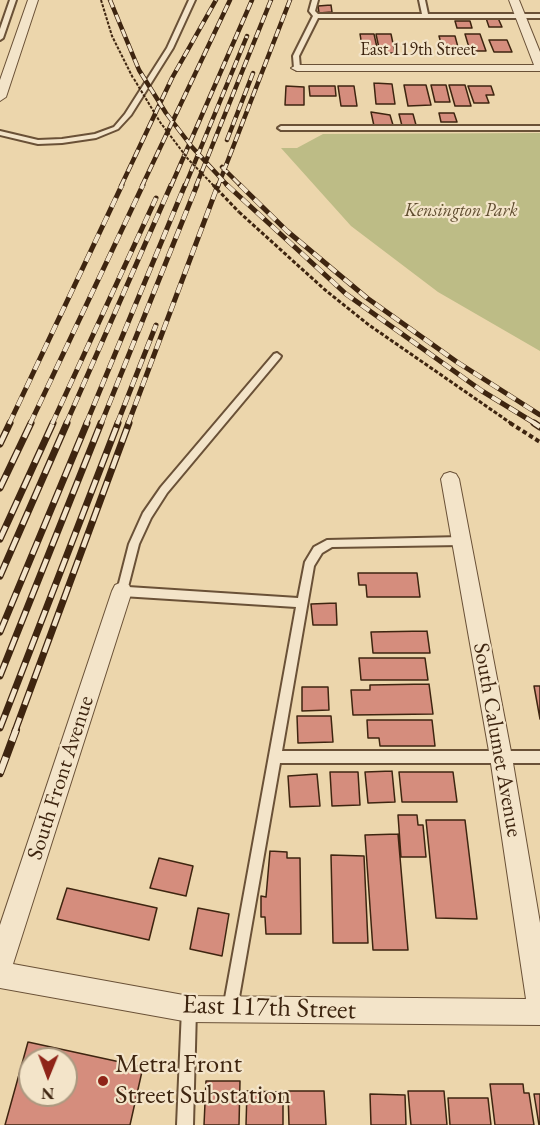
<!DOCTYPE html>
<html>
<head>
<meta charset="utf-8">
<style>
  body { margin:0 }
  #map { position:relative; width:540px; height:1125px; overflow:hidden; background:#ecd6ac; font-family:"EB Garamond",serif }
  canvas { display:block }
  .north { position:absolute; left:18px; top:1047px; width:60px; height:60px; box-sizing:border-box; background:#f3e4c9; border:2px solid #ab987f; border-radius:50%; rotate:181deg; font-size:16px; font-weight:700; line-height:24px; text-align:center; color:#3e2510 }
  .north::after { content:''; display:block; margin:auto; width:21px; height:27px; background:#8f2418; clip-path:polygon(50% 0,100% 100%,50% 72%,0 100%) }
</style>
</head>
<body>
<div id="map">
<canvas width="540" height="1125"></canvas>
<div class="north">N</div>
</div>
<script>
const c = document.querySelector('canvas').getContext('2d');
c.lineJoin = 'round';
function fillPath(path, color) {
  c.fillStyle = color;
  c.fill(path, 'evenodd');
}
function toPath(rows) {
  const path = new Path2D();
  for (const r of rows) {
    path.moveTo(r[0], r[1]);
    for (let i = 2; i < r.length; i += 2) path.lineTo(r[i], r[i + 1]);
  }
  return path;
}
function stroke(path, color, width, dash) {
  c.strokeStyle = color;
  c.lineWidth = width;
  c.lineCap = dash ? 'butt' : 'round';
  c.setLineDash(dash || []);
  c.stroke(path);
}
function label(font, color, halo, rows, align = 'center') {
  c.font = font + ' "EB Garamond",serif';
  c.lineWidth = 4.5;
  c.setLineDash([]);
  c.textBaseline = 'middle';
  c.strokeStyle = halo;
  c.fillStyle = color;
  for (const [text, x, y, turn = 0] of rows) {
    c.save();
    c.translate(x, y);
    c.rotate((+turn || 0) * Math.PI / 180);
    c.textAlign = isNaN(turn) ? turn : align;
    if (halo) c.strokeText(text, 0, 0);
    c.fillText(text, 0, 0);
    c.restore();
  }
}
fillPath(toPath([
  [540,133,540,351,438,292,351,226,281,148,297,148,323,134]
]), '#bdbc86');
const building = toPath([
  [331,5,332,12,319,13,318,6,331,5],
  [486,18,498,18,502,27,489,27,486,18],
  [455,21,470,21,472,28,457,28,455,21],
  [360,34,374,34,378,52,363,52,360,34],
  [376,34,391,34,395,53,380,53,376,34],
  [465,34,480,34,486,51,470,51,465,34],
  [439,36,455,36,459,51,443,51,439,36],
  [489,40,507,40,512,52,494,52,489,40],
  [374,83,392,84,395,104,376,104,374,83],
  [404,85,426,85,431,105,408,106,404,85],
  [431,85,446,85,450,102,435,102,431,85],
  [449,85,465,85,471,106,455,106,449,85],
  [286,86,304,87,304,105,285,105,286,86],
  [309,86,335,86,336,96,310,96,309,86],
  [338,86,354,86,357,106,341,106,338,86],
  [468,86,491,86,494,95,486,95,489,103,474,103,468,86],
  [371,112,390,115,393,125,374,126,371,112],
  [439,113,454,113,457,122,441,122,439,113],
  [399,114,413,114,416,125,402,126,399,114],
  [358,573,417,573,420,597,367,597,366,585,359,585,358,573],
  [336,603,337,625,313,625,311,604,336,603],
  [427,631,430,653,373,653,371,632,427,631],
  [359,658,425,658,428,680,361,680,359,658],
  [429,684,433,714,353,715,351,690,370,690,370,685,429,684],
  [534,686,540,686,540,719,534,686],
  [302,687,328,687,329,710,302,711,302,687],
  [297,716,331,716,333,742,298,743,297,716],
  [367,720,432,720,435,746,380,746,379,738,368,738,367,720],
  [392,771,395,802,368,803,365,772,392,771],
  [330,772,358,772,360,805,332,806,330,772],
  [399,772,453,772,457,802,402,802,399,772],
  [317,774,320,806,290,807,288,776,317,774],
  [398,815,417,815,418,825,423,825,426,857,401,857,398,815],
  [426,820,465,820,477,919,436,918,426,820],
  [398,834,408,950,373,950,365,835,398,834],
  [270,851,287,852,287,858,300,858,301,934,266,934,265,917,261,917,261,896,266,897,270,851],
  [331,855,364,856,368,943,333,943,331,855],
  [159,858,193,866,186,896,150,888,159,858],
  [67,888,157,908,149,940,57,919,67,888],
  [198,908,229,914,222,956,190,949,198,908],
  [28,1042,143,1067,130,1125,5,1125,28,1042],
  [30,1059,66,1059,66,1095,30,1095,30,1059],
  [206,1081,240,1081,239,1125,204,1125,206,1081],
  [490,1084,523,1084,524,1093,529,1093,534,1125,495,1125,490,1084],
  [247,1091,283,1092,283,1125,246,1125,247,1091],
  [288,1091,324,1091,326,1125,289,1125,288,1091],
  [408,1091,444,1091,447,1125,411,1125,408,1091],
  [370,1094,405,1095,406,1125,371,1125,370,1094],
  [534,1094,540,1094,540,1125,539,1125,534,1094],
  [448,1098,488,1098,491,1125,450,1125,448,1098]
]);
fillPath(building, '#d58d7d');
stroke(building, '#3e2510', 1.5);
const service = toPath([
  [10,0,16,0,3,38,0,40,0,29,10,0],
  [189,0,195,0,173,48,131,115,118,129,96,138,62,143,38,144,0,135,0,131,38,140,62,139,95,134,114,127,125,114,167,48,189,0],
  [312,0,318,0,315,11,318,14,422,14,419,0,425,0,428,14,540,14,540,18,318,18,299,56,300,68,297,70,294,68,293,56,313,16,309,11,312,0],
  [540,126,540,130,281,130,278,128,281,126,540,126],
  [277,353,281,356,280,358,167,493,151,518,139,544,128,587,298,598,305,562,314,547,327,540,461,537,465,538,466,541,465,544,461,545,332,547,322,553,314,566,282,751,540,751,540,763,280,763,237,1009,235,1014,230,1016,225,1014,223,1009,296,607,122,596,118,594,117,591,129,544,143,513,161,487,274,354,277,353],
  [189,1002,194,1004,196,1009,193,1125,177,1125,182,1009,184,1004,189,1002]
]);
const minor = toPath([
  [28,0,38,0,6,97,0,101,0,80,28,0],
  [509,0,519,0,540,52,540,71,297,71,291,68,297,65,534,65,509,0],
  [450,472,456,474,459,479,512,757,540,923,540,1025,189,1022,0,988,0,925,112,591,115,585,122,582,129,585,132,591,13,964,189,996,526,999,490,757,441,479,444,474,450,472]
]);
stroke(service, '#6a5137', 4);
stroke(minor, '#6a5137', 2);
stroke(toPath([
  [101,0,112,36,133,78]
]), '#3e2510', 2, [3, 1.5]);
stroke(toPath([
  [239,212,324,289,369,325,512,424]
]), '#3e2510', 3, [4, 2]);
stroke(toPath([
  [510,423,540,442]
]), '#3e2510', 4, [4.5, 3]);
fillPath(service, '#f3e4c9');
fillPath(minor, '#f3e4c9');
const railFar3 = toPath([
  [110,0,139,70,166,113,192,147,228,186],
  [227,140,253,73],
  [222,167,241,186],
  [121,186,172,78,216,0],
  [142,186,230,0],
  [171,186,252,0],
  [185,186,247,36],
  [196,186,271,0],
  [218,186,290,0]
]);
const railFar2 = toPath([
  [227,185,346,294,482,391,536,424],
  [240,185,287,231,367,298,457,362,540,415],
  [9,424,122,185],
  [30,424,143,185],
  [52,424,156,198],
  [66,424,171,185],
  [86,424,185,185],
  [101,424,197,185],
  [117,424,156,325],
  [128,424,218,185]
]);
const railFar1 = toPath([
  [534,423,540,427],
  [0,444,10,423],
  [0,488,31,423],
  [0,539,53,423],
  [0,576,67,423],
  [0,632,87,423],
  [0,676,101,423],
  [0,728,118,423],
  [15,731,129,423]
]);
const rail = toPath([
  [0,773,16,730]
]);
stroke(railFar3, '#3e2510', 4.5);
stroke(railFar2, '#3e2510', 5);
stroke(railFar1, '#3e2510', 7);
stroke(rail, '#3e2510', 8);
stroke(railFar3, '#f3e4c9', 3, [8]);
stroke(railFar2, '#f3e4c9', 4, [10]);
stroke(railFar1, '#f3e4c9', 4.5, [14]);
stroke(rail, '#f3e4c9', 6, [17]);
stroke(toPath([
  [134,79,160,122,188,159,214,186]
]), '#3e2510', 2, [3, 1.5]);
stroke(toPath([
  [213,185,239,212]
]), '#3e2510', 3, [4, 2]);
for (const [x, y, r, color] of [
  [103,1081,6,"#8f2418"]
]) {
  const dot = new Path2D();
  dot.arc(x, y, r, 0, 2 * Math.PI);
  c.fillStyle = color;
  c.fill(dot);
  stroke(dot, '#f3e4c9', 2);
}
label('18px', '#3e2510', '#f3e4c9', [
  ["East 119th Street",418,50]
]);
label('italic 18px', '#5e4b2e', '#f3e4c9', [
  ["Kensington Park",461,211]
]);
label('22px', '#3e2510', '#f3e4c9', [
  ["South Calumet Avenue",497,740,80],
  ["South Front Avenue",61,778,-72]
]);
label('27px', '#3e2510', '#f3e4c9', [
  ["East 117th Street",269,1008,2]
]);
label('27px', '#3e2510', '#f3e4c9', [
  ["Metra Front",115,1065],
  ["Street Substation",115,1096]
], 'left');
</script>
</body>
</html>
